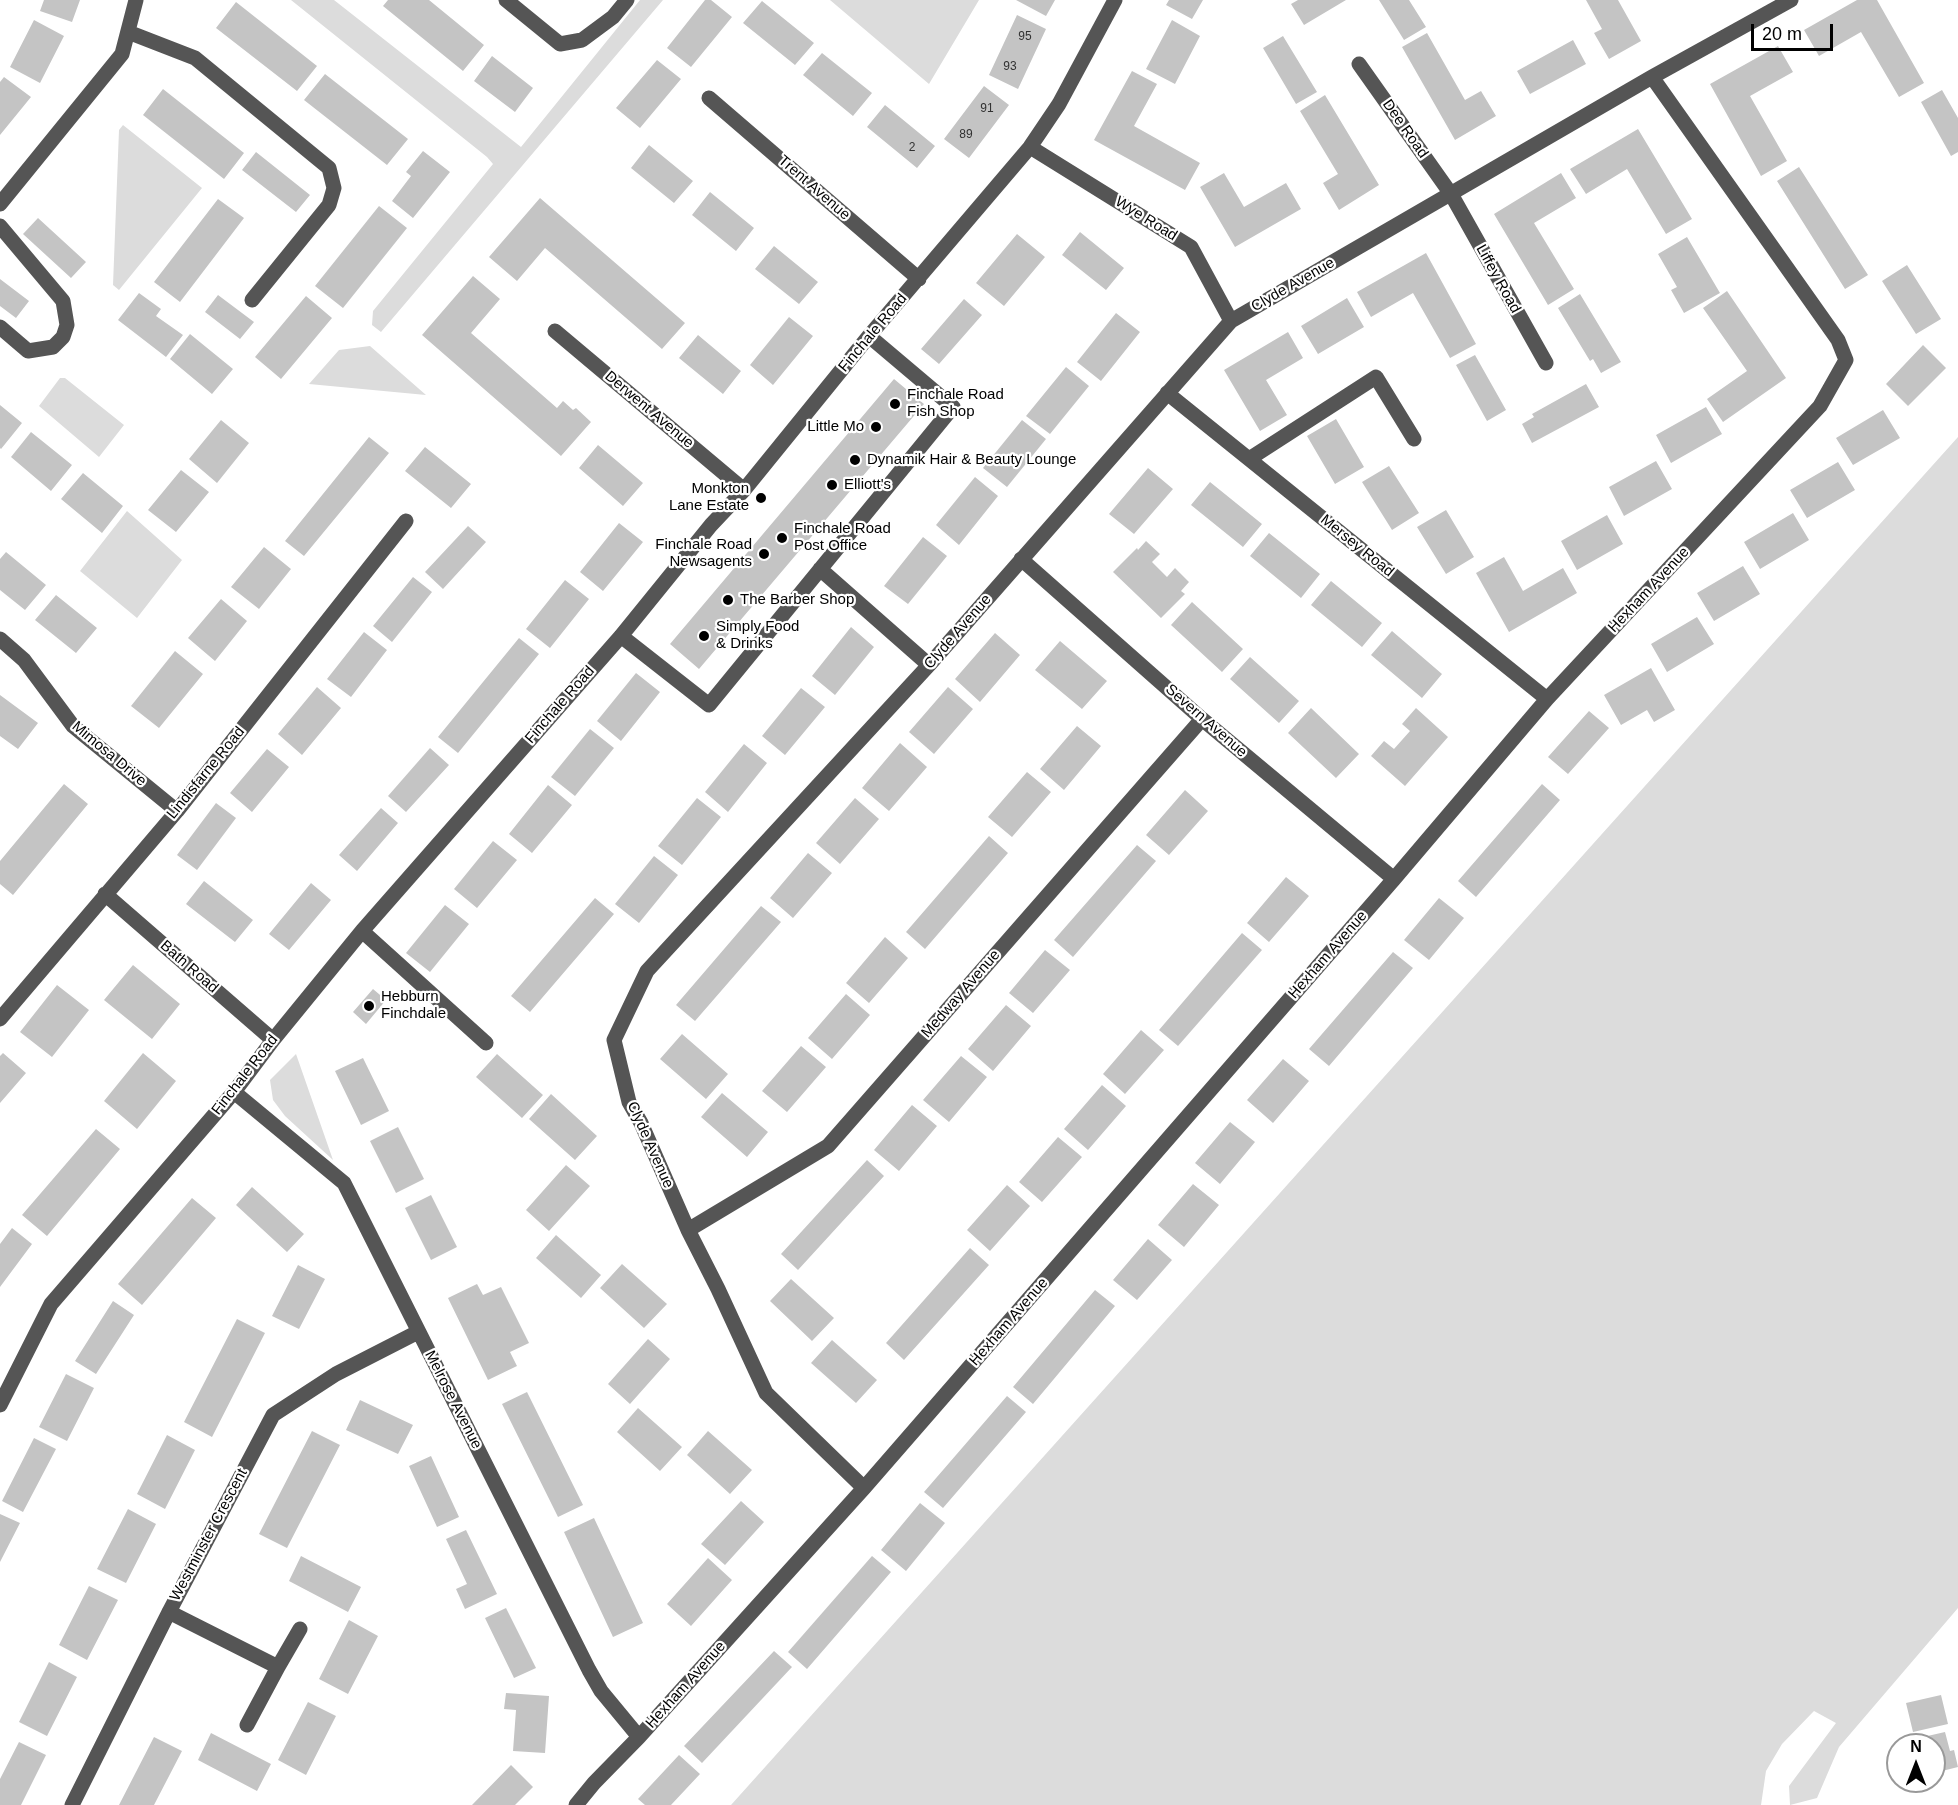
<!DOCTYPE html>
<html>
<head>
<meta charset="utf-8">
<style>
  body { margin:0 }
  #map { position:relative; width:1958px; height:1805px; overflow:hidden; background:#fff; font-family:Helvetica,sans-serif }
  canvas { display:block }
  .north { position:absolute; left:1886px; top:1733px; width:60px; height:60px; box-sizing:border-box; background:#fff; border:2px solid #999; border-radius:50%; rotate:0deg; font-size:16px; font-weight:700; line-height:24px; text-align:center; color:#000 }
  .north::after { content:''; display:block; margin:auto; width:21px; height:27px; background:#000; clip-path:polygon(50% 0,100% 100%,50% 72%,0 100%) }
  .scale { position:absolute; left:1751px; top:24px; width:82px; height:27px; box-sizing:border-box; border:3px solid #000; border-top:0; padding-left:8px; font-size:18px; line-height:21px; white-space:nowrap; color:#000; -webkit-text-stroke:4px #fff; paint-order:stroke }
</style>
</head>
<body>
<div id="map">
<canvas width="1958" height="1805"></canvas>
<div class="north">N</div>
<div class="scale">20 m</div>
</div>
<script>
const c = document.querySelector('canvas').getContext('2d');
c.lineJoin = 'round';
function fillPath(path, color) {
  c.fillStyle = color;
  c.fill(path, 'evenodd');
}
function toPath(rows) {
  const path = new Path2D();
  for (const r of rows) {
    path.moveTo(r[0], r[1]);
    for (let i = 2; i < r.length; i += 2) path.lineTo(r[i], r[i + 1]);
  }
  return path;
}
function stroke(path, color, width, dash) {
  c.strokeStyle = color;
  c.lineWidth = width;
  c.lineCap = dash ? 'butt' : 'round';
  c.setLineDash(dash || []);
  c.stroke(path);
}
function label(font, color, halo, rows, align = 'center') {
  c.font = font + ' Helvetica,sans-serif';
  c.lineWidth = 4.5;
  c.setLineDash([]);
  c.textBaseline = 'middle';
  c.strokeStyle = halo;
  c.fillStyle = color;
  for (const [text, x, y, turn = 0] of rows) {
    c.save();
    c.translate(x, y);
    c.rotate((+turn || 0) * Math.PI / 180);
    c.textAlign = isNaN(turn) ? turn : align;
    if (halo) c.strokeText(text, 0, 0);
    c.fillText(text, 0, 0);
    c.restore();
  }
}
fillPath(toPath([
  [291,0,334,0,521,147,640,0,663,0,381,332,372,325,373,311,493,164,487,157],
  [830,0,979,0,929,84],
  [123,125,202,188,119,290,113,285,119,130],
  [370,346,426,395,309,384,339,350],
  [60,378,65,378,124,425,99,457,39,406],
  [1958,437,1958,1608,1839,1747,1817,1798,1790,1805,1789,1786,1836,1723,1814,1711,1782,1744,1766,1771,1761,1805,731,1805],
  [127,511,182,560,137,618,80,571],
  [296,1054,333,1160,285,1116,273,1100,270,1080]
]), '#dcdcdc');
fillPath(toPath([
  [44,0,80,0,72,22,40,11],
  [388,0,429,0,484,45,463,71,383,6],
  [705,0,711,0,732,17,691,67,667,48],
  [1016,0,1055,0,1046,16],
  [1169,0,1203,0,1192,19,1166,5],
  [1298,0,1346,0,1304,25,1291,4],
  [1379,0,1409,0,1426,27,1404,40],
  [1586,0,1618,0,1641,41,1609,59,1594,33,1602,29],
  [1857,0,1877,0,1924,83,1899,97,1861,32,1819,56,1804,30],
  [762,1,814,43,795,65,743,23],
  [236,2,317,66,297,91,216,28],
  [1017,15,1046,29,1018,89,989,75],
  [34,20,64,36,40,83,10,67],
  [1172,20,1200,36,1175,84,1146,69],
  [1427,33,1465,100,1481,91,1496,116,1455,140,1402,47],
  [1283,36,1317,92,1296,104,1263,48],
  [1573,40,1586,64,1530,94,1517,71],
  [1778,46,1793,72,1750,96,1787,161,1761,176,1710,84],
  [822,53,872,93,853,116,803,75],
  [492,56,533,88,515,112,474,81],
  [657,60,681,79,640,128,616,108],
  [1132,71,1157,84,1134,126,1200,163,1185,190,1094,140],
  [325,74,408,139,387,165,304,100],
  [4,77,31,97,0,135,0,82],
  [984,86,1009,105,969,158,944,139],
  [163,89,244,153,224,179,143,115],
  [1942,90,1958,118,1958,152,1951,156,1921,102],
  [1325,95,1379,185,1339,210,1323,183,1338,174,1300,111],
  [885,105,935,146,917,168,867,127],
  [1638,129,1692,219,1666,234,1627,169,1586,194,1570,169],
  [649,145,693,181,674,203,631,168],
  [423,151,450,172,413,218,392,201,411,176,406,172],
  [256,152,310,195,296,212,242,170],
  [1799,167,1868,275,1845,289,1777,181],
  [1224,173,1244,207,1286,183,1301,209,1235,247,1200,187],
  [1561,173,1576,198,1534,223,1574,289,1548,305,1494,214],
  [710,192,754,228,736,251,692,215],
  [540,198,685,323,662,349,545,248,517,281,489,257],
  [218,199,244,218,180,302,154,282],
  [379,206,407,228,343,308,315,286],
  [38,218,86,262,71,278,23,234],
  [1080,232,1124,268,1106,290,1062,255],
  [1017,234,1045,257,1004,306,976,283],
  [1687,237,1720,293,1684,313,1671,290,1677,287,1658,254],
  [774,246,818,282,799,304,755,269],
  [1426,253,1476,344,1450,358,1413,293,1371,317,1357,292],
  [1907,265,1941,319,1916,334,1882,281],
  [473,276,500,299,471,333,557,408,563,401,573,410,576,408,591,422,561,456,422,335],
  [0,279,29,301,16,318,0,306],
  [1727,291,1786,378,1723,422,1707,399,1747,371,1703,308],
  [139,293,161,309,156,316,183,335,166,357,118,320],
  [1580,294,1621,362,1601,373,1593,359,1590,361,1558,308],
  [218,295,254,322,240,339,205,312],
  [306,296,332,318,281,379,255,357],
  [1347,298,1364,327,1318,354,1301,326],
  [964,299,982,315,939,364,921,349],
  [1116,313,1140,332,1101,381,1077,362],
  [789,317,813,336,773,385,750,365],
  [1288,332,1303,358,1266,380,1287,415,1260,431,1224,370],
  [190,334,233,369,212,394,170,359],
  [698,335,741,371,723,394,679,358],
  [1923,345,1946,368,1908,406,1886,384],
  [1475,355,1506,410,1487,421,1456,365],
  [1066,367,1089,386,1050,434,1026,416],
  [894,379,924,404,699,669,670,644],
  [1586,384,1599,407,1532,443,1522,424,1534,417,1532,414],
  [0,405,22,423,1,449,0,448],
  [1706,407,1722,434,1671,463,1656,435],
  [1883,410,1900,438,1853,465,1836,438],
  [1336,419,1364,467,1335,484,1307,436],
  [221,420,249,443,217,483,189,459],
  [1022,420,1046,439,1007,487,983,468],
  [31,432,72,465,51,491,11,457],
  [369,437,389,453,304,556,285,541],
  [598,445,643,483,623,506,579,468],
  [425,447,471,484,451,508,405,471],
  [1656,461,1672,489,1624,516,1609,487],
  [1838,462,1855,490,1807,518,1790,490],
  [1389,466,1419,513,1392,530,1362,482],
  [1148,468,1173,489,1134,534,1109,514],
  [181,470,209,492,176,532,148,510],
  [83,473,123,506,102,533,61,499],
  [975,477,998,496,959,545,936,525],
  [1210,482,1262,524,1243,547,1191,505],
  [1446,510,1474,557,1446,574,1417,527],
  [1793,513,1809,540,1760,569,1744,542],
  [1607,515,1623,544,1577,570,1561,541],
  [619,523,643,542,603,591,580,572],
  [468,526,486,542,443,589,425,572],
  [1269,533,1320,574,1301,598,1250,556],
  [923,537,947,556,908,604,884,586],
  [1146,541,1160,554,1152,562,1167,577,1175,568,1189,582,1181,591,1185,594,1161,618,1113,572,1137,548,1138,550],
  [264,547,291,569,259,609,231,587],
  [6,552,46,585,25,610,0,590,0,559],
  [1504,557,1523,591,1563,568,1577,593,1509,632,1476,573],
  [1743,566,1760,594,1714,621,1697,593],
  [413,577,432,592,392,642,373,626],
  [565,580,589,599,550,648,526,629],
  [1331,581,1382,623,1362,647,1311,605],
  [56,595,97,628,76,653,35,620],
  [221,599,247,621,215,661,188,638],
  [1192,602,1243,649,1222,672,1171,625],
  [1697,617,1714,644,1667,672,1651,644],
  [851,627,874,647,835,695,812,676],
  [1392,631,1442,674,1422,698,1371,655],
  [364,632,387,650,351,697,327,679],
  [995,633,1020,655,980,702,955,679],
  [519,638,539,654,458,753,438,737],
  [1060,641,1107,681,1082,709,1035,670],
  [175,651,203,674,159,728,131,706],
  [1250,657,1299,701,1279,723,1230,679],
  [1651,668,1675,710,1654,722,1647,710,1621,725,1604,695],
  [636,673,660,692,621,741,597,721],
  [317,687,341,708,302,755,278,734],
  [948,687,973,709,934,754,909,732],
  [801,688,825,707,785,755,762,736],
  [0,695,38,723,18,749,0,736],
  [1311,708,1359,754,1336,778,1288,733],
  [1416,708,1448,737,1405,786,1371,756,1384,741,1394,749,1410,731,1402,724],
  [1589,711,1609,728,1568,774,1548,757],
  [1077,726,1101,746,1064,790,1040,769],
  [590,729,614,748,575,796,551,777],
  [900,743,927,767,889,811,862,788],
  [744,744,767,763,728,812,705,792],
  [430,748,449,765,406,812,388,796],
  [267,749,289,767,252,812,230,793],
  [1027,772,1051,792,1012,837,988,817],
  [64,784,88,804,13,895,0,884,0,861],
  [1542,784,1560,800,1476,897,1458,881],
  [548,785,572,805,532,853,509,834],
  [1185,790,1208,811,1169,855,1146,835],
  [697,798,721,817,682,865,658,846],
  [855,798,879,819,840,864,816,843],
  [216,803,236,818,197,870,177,855],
  [381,808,398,823,357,871,339,855],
  [989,836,1008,853,925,949,906,932],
  [493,841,517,860,477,908,454,889],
  [1137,845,1156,861,1073,957,1054,940],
  [808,853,832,873,793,918,770,898],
  [654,856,678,875,639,923,615,904],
  [1286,877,1309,896,1269,942,1247,923],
  [204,881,253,920,235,942,186,904],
  [311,883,331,900,289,950,269,934],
  [595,898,614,914,530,1012,511,996],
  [1439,898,1464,918,1429,960,1404,940],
  [445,905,469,924,430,972,406,953],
  [761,906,781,922,695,1021,676,1005],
  [1242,933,1262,950,1178,1046,1159,1030],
  [885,937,908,958,869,1003,846,983],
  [1045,950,1070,970,1033,1013,1009,993],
  [1393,952,1413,968,1329,1066,1309,1049],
  [133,965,180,1004,152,1039,104,1000],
  [57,985,89,1010,52,1057,20,1032],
  [373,989,386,1000,366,1024,353,1012],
  [846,994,870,1015,832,1059,808,1038],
  [1006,1005,1031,1026,993,1071,968,1049],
  [1141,1030,1164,1050,1125,1094,1103,1074],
  [682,1034,728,1074,706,1099,660,1059],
  [801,1046,826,1067,787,1112,762,1091],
  [3,1053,26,1073,0,1103,0,1056],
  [143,1053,176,1081,137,1129,104,1101],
  [497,1054,543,1095,522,1118,476,1077],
  [961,1056,987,1077,949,1122,923,1100],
  [363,1058,389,1111,361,1125,335,1071],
  [1283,1059,1309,1081,1273,1123,1247,1100],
  [1102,1085,1126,1106,1088,1150,1064,1129],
  [722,1093,768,1132,747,1157,701,1117],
  [551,1094,597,1136,575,1160,529,1119],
  [912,1105,937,1126,899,1171,874,1150],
  [1230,1122,1255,1142,1220,1184,1195,1163],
  [398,1127,424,1179,396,1193,370,1141],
  [96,1129,120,1149,47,1236,22,1215],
  [1058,1137,1082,1157,1042,1202,1019,1182],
  [867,1160,884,1176,798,1270,781,1254],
  [566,1165,590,1186,549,1231,526,1210],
  [1193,1184,1219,1205,1184,1247,1158,1225],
  [1007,1185,1030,1206,990,1251,967,1230],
  [252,1187,304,1234,287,1252,236,1205],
  [431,1195,457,1247,431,1260,405,1208],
  [192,1198,216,1218,142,1305,118,1284],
  [12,1228,32,1244,0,1287,0,1244],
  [556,1235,601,1275,581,1298,536,1258],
  [1148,1239,1172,1260,1137,1300,1113,1280],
  [970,1248,989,1265,904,1360,886,1343],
  [622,1264,667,1304,644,1328,600,1288],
  [298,1265,325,1279,299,1329,272,1316],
  [791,1279,834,1318,812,1341,770,1301],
  [477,1284,483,1295,501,1287,529,1343,510,1352,517,1366,488,1380,448,1298],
  [1095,1290,1115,1306,1033,1404,1013,1387],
  [113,1301,134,1315,96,1374,75,1361],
  [237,1319,265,1333,212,1437,184,1422],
  [648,1339,670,1359,630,1404,608,1384],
  [832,1340,877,1380,856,1403,811,1363],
  [66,1374,94,1388,67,1441,39,1427],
  [527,1392,583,1505,558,1517,502,1404],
  [1007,1396,1026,1412,943,1508,924,1492],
  [360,1400,413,1425,398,1454,346,1430],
  [638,1408,682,1447,660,1471,617,1432],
  [312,1431,340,1445,287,1548,259,1534],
  [708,1431,752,1470,730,1494,687,1455],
  [167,1435,195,1450,165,1509,137,1494],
  [34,1438,56,1449,23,1512,2,1501],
  [431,1456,459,1517,437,1527,409,1466],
  [741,1501,764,1522,725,1565,701,1544],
  [920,1503,945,1523,906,1571,881,1550],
  [128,1509,156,1524,126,1583,97,1569],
  [0,1514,20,1523,0,1562],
  [594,1518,643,1623,613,1637,564,1532],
  [466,1530,497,1594,465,1609,456,1589,467,1584,446,1539],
  [301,1556,361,1587,348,1612,289,1581],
  [872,1556,891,1572,807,1669,788,1652],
  [708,1558,732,1580,691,1626,667,1604],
  [89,1586,118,1600,87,1660,59,1645],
  [506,1608,536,1668,514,1678,485,1618],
  [349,1620,378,1636,348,1694,319,1679],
  [774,1651,792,1667,702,1763,684,1746],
  [49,1662,77,1677,47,1736,19,1722],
  [506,1693,549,1696,545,1753,513,1751,516,1710,504,1709],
  [1941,1695,1948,1724,1913,1732,1906,1703],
  [308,1702,336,1716,306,1775,278,1760],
  [1945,1732,1950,1751,1954,1750,1958,1767,1934,1773,1934,1745,1912,1745,1910,1740],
  [211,1733,271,1764,257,1791,198,1760],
  [154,1737,182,1751,154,1805,119,1805],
  [19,1742,46,1755,21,1805,0,1805,0,1779],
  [679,1755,700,1774,671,1805,645,1805,638,1799],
  [511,1765,533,1787,515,1805,472,1805]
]), '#c4c4c4');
stroke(toPath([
  [506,0,560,44,582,40,613,17,627,0],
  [128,32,195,58,329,168,334,188,329,205,252,300],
  [1359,64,1451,194,1546,363],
  [709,98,919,279],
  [1030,147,1191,247,1231,321],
  [0,204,122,54,136,0],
  [0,226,63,301,67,325,63,337,53,347,28,351,0,327],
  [555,331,744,490],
  [1167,393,1547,699],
  [1249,459,1376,377,1414,439],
  [1021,559,1202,719,1394,879],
  [820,569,929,665],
  [621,636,709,705,953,407,869,336],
  [0,639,24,660,73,726,177,811],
  [105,894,273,1040],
  [362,931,486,1043],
  [0,1019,177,811,406,521],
  [234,1092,344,1183,589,1670,601,1691,639,1737],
  [688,1230,828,1146,1202,719],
  [0,1405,51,1304,234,1092,273,1040,362,931,621,636,711,525,744,490,869,336,1030,147,1059,104,1115,0],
  [864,1488,766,1393,718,1289,688,1230,641,1123,629,1102,614,1040,647,971,929,665,1231,321,1652,77,1791,0],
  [169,1612,278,1667,247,1725],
  [278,1667,300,1629],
  [72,1805,169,1612,273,1415,336,1374,418,1332],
  [576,1805,594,1783,639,1737,864,1488,1394,879,1547,699,1820,406,1846,360,1838,340,1652,77]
]), '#555', 15);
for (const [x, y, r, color] of [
  [895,404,6,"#000"],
  [876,427,6,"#000"],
  [855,460,6,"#000"],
  [832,485,6,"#000"],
  [761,498,6,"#000"],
  [782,538,6,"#000"],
  [764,554,6,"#000"],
  [728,600,6,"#000"],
  [704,636,6,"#000"],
  [369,1006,6,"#000"]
]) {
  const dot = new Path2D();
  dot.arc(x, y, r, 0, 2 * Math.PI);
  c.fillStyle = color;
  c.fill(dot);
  stroke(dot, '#fff', 2);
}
label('12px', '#313131', null, [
  ["95",1025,37],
  ["93",1010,67],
  ["91",987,109],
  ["89",966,135],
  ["2",912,148]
]);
label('15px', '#000', '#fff', [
  ["Dee Road",1405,129,55],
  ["Trent Avenue",814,188,41],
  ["Wye Road",1146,219,32],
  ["Liffey Road",1498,279,61],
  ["Clyde Avenue",1293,285,-30],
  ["Finchale Road",873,333,-50],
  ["Derwent Avenue",649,410,40],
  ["Mersey Road",1357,546,39],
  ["Hexham Avenue",1649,590,-47],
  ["Clyde Avenue",958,632,-49],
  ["Finchale Road",560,705,-49],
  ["Severn Avenue",1206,721,41],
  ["Mimosa Drive",109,754,40],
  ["Lindisfarne Road",206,773,-51],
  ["Hexham Avenue",1328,955,-49],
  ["Bath Road",189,967,41],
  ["Medway Avenue",961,994,-49],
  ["Finchale Road",245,1075,-52],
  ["Clyde Avenue",650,1145,66],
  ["Hexham Avenue",1009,1322,-49],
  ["Melrose Avenue",453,1400,63],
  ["Westminster Crescent",209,1535,-62],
  ["Hexham Avenue",686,1685,-48]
]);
label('15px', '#000', '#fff', [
  ["Finchale Road",907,395],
  ["Fish Shop",907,412],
  ["Little Mo",864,427,"right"],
  ["Dynamik Hair & Beauty Lounge",867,460],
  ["Elliott's",844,485],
  ["Monkton",749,489,"right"],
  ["Lane Estate",749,506,"right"],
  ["Finchale Road",794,529],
  ["Post Office",794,546],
  ["Finchale Road",752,545,"right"],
  ["Newsagents",752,562,"right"],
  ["The Barber Shop",740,600],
  ["Simply Food",716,627],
  ["& Drinks",716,644],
  ["Hebburn",381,997],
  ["Finchdale",381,1014]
], 'left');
</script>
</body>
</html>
